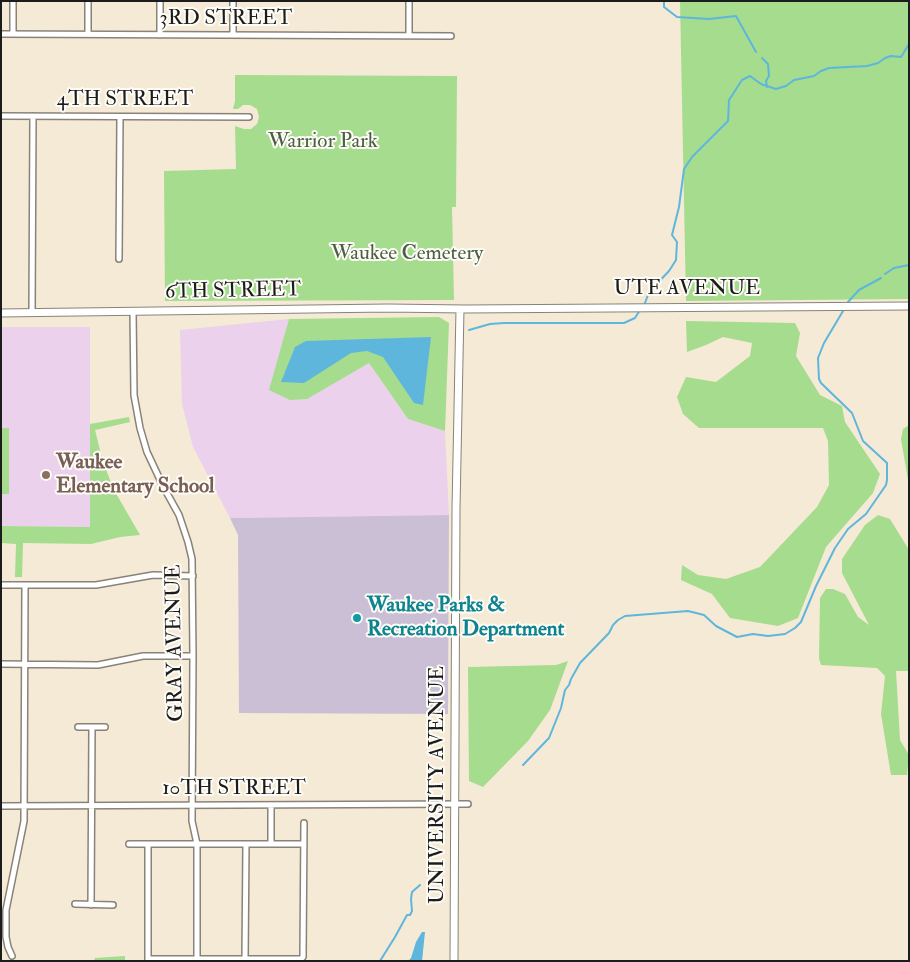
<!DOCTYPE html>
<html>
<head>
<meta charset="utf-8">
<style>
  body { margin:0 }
  #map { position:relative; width:910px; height:962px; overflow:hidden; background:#f5ead6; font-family:"IM FELL Double Pica",serif }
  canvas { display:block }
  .frame { position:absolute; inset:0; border:2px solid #1c1c1c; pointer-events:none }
</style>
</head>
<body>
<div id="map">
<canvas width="910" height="962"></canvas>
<div class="frame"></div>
</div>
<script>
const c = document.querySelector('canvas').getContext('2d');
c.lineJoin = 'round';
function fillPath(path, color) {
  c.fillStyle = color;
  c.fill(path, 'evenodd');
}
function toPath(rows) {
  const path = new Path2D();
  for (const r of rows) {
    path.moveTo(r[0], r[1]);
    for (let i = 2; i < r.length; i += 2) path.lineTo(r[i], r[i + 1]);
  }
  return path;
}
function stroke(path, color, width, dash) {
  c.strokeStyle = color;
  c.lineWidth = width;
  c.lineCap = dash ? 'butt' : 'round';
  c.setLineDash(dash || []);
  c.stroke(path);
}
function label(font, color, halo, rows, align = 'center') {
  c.font = font + ' "IM FELL Double Pica",serif';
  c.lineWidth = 4;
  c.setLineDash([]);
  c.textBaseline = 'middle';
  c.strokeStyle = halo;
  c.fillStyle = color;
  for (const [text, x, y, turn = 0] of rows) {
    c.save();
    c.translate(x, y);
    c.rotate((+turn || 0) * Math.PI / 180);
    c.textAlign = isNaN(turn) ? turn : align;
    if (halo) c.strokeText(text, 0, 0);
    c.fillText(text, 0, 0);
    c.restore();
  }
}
fillPath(toPath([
  [289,319,286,330,307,398,369,363,408,419,445,431,449,515,230,518,193,447,182,404,180,330],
  [1,327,90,327,90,527,1,526]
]), '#ebd1eb');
fillPath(toPath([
  [449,515,448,714,239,713,238,535,230,518]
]), '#cbbfd5');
fillPath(toPath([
  [680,1,909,1,909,299,686,301],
  [235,75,457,76,456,207,452,207,454,300,165,301,164,171,236,169,235,126,244,129,251,129,257,124,259,117,257,109,250,105,243,105,238,109,233,109,235,101],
  [439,317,449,323,445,431,408,419,369,363,307,399,290,400,269,390,289,319],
  [686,321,795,323,800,333,796,356,820,395,842,406,845,422,880,474,873,493,826,547,798,618,778,626,730,618,712,594,681,580,682,565,698,575,726,579,760,567,817,507,829,485,828,441,823,428,699,428,683,414,677,397,686,377,716,382,750,356,752,343,723,337,706,345,687,352],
  [129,417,130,422,95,430,103,462,114,490,140,535,120,537,91,544,23,543,22,577,15,577,16,544,1,543,1,526,90,527,90,424],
  [909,425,909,486,901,439,903,429],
  [1,428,9,428,9,494,1,494],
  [878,515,890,519,909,550,909,671,896,671,900,740,909,755,907,775,891,775,881,714,885,676,877,668,821,665,819,658,820,598,826,589,833,589,845,594,858,617,869,625,842,573,842,559,865,525],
  [568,661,550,710,528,741,483,787,469,781,468,667,556,665],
  [125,956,125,961,94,961,95,958]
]), '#a5dc8e');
fillPath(toPath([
  [431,337,423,405,414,403,383,357,367,351,351,353,304,383,281,382,295,347,306,341],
  [422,932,425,932,422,961,408,961,411,958,416,942]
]), '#5fb6dc');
stroke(toPath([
  [664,1,664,7,677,17,709,19,736,16,756,52],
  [762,58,768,64,769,76,766,81,767,87],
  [885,274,894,268,909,265],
  [848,302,859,290,881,278],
  [645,303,649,292,669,271,676,260,677,242,672,235,679,207,684,169,692,157,728,121,729,100,742,80,750,76,761,84,776,89,786,86,794,80,814,76,821,71,829,68,867,66,878,63,885,58,891,56,901,57,909,44],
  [469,330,490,324,504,323,624,323,635,318,640,310],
  [523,765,549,738,561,708,565,690,569,685,571,679,580,663,609,633,613,625,618,620,625,616,688,611,704,615,716,626,737,637,753,634,768,636,785,634,795,628,801,622,816,586,835,548,848,529,866,514,886,485,887,480,887,463,863,441,852,413,821,383,819,379,818,358,824,343,843,311],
  [380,961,395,937,407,915,410,915,412,911,411,899,412,892,420,885]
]), '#5fb6dc', 2);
const street = toPath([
  [1,34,451,36],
  [13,34,13,1],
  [88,34,88,1],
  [160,35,160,1],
  [233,35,233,1],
  [409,36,409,1],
  [1,116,249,117],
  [119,259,120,117],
  [133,311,134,395,140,428,147,452,163,486,179,515,188,542,192,559,193,656,192,821,197,844,197,959],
  [32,312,33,116],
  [1,585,96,585,153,575,193,576],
  [1,664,98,665,143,656,193,656],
  [78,727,105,727],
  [1,806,468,804],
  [129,844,304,844],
  [148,844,148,961],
  [271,844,271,806],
  [75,904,113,905],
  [91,905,92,727],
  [12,956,8,947,6,937,6,910,24,821,25,585],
  [148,959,301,959,303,957,304,823],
  [245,959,246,844]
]);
const secondary = toPath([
  [1,313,388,308,465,309,909,306],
  [454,961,456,508,460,309]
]);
stroke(street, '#888379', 8);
stroke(secondary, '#888379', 9);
stroke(street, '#fff', 5);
stroke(secondary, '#fff', 7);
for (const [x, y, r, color] of [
  [46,475,5,"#8d6e63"],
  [357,618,5,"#0f9aa8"]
]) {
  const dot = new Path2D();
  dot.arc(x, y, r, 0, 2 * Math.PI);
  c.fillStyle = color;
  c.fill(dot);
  stroke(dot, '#fdfcf7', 2);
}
label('21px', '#1c1c1c', '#fdfcf7', [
  ["3RD STREET",226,19],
  ["4TH STREET",125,100],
  ["UTE AVENUE",687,289],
  ["6TH STREET",233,292,-1],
  ["GRAY AVENUE",176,643,-91],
  ["UNIVERSITY AVENUE",438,785,-90],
  ["10TH STREET",234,789]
]);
label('21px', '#4c5f44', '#fdfcf7', [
  ["Warrior Park",323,142],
  ["Waukee Cemetery",407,254]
]);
label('bold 21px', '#785e54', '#fdfcf7', [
  ["Waukee",56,463],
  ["Elementary School",56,487]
], 'left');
label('bold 21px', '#0d838f', '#fdfcf7', [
  ["Waukee Parks &",367,606],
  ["Recreation Department",367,630]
], 'left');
</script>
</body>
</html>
